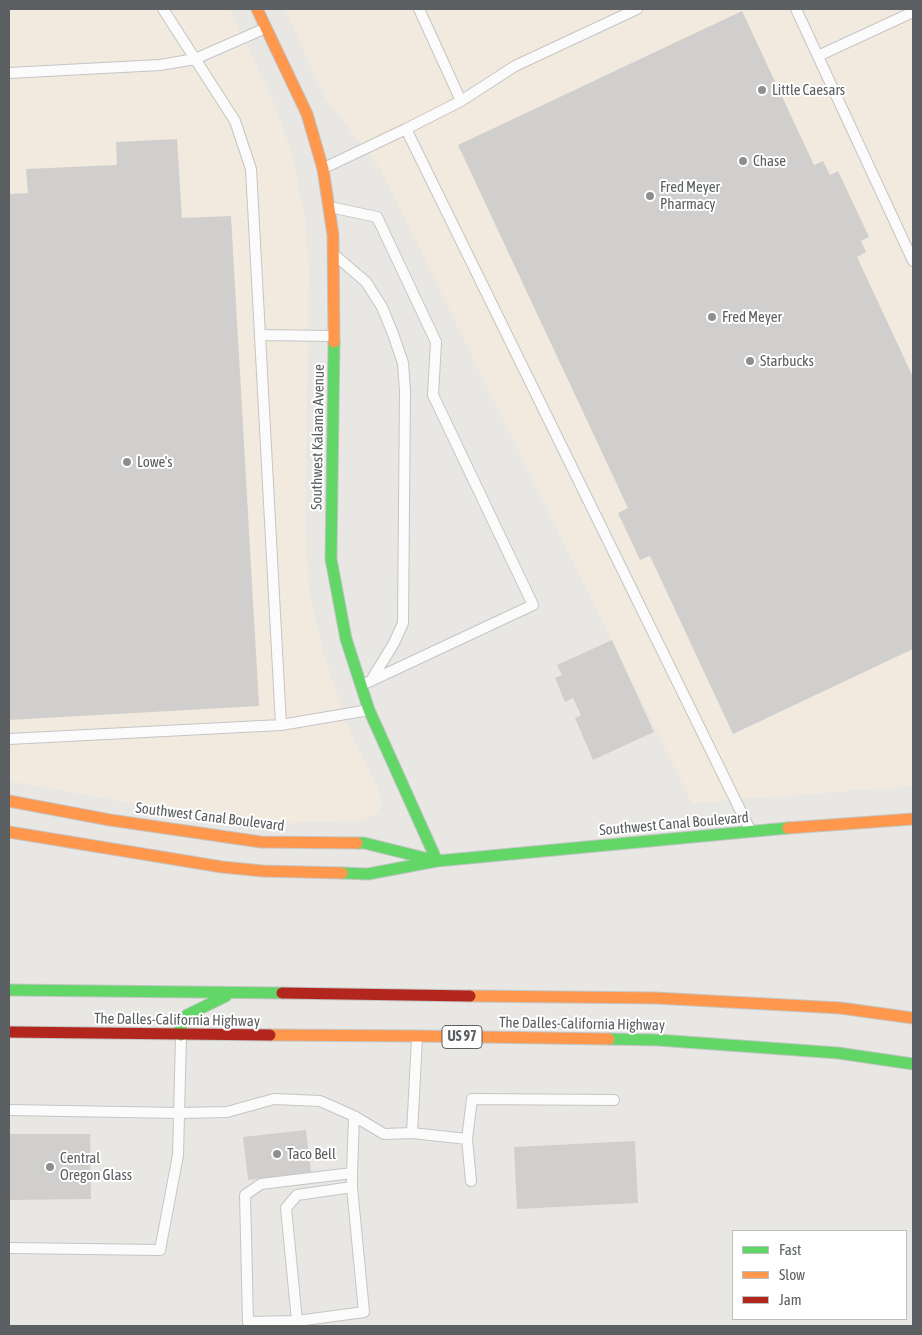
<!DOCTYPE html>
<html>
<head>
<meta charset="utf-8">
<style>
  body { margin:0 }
  #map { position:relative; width:922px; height:1335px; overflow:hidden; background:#e9e7e4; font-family:"Asap Condensed",sans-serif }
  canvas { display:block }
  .frame { position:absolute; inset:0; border:10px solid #5b5f61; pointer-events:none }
  .legend { position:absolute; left:732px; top:1230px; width:175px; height:90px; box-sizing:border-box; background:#fff; border:1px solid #bdbfc0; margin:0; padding:6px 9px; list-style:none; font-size:15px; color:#5b5f61 }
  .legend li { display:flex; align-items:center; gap:10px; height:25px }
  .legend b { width:25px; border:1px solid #bdbfc0 }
</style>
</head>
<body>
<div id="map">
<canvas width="922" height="1335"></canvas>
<div class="frame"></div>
<ul class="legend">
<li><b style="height:6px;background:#63d668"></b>Fast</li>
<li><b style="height:6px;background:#ff974d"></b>Slow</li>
<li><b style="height:6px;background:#b3261e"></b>Jam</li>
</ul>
</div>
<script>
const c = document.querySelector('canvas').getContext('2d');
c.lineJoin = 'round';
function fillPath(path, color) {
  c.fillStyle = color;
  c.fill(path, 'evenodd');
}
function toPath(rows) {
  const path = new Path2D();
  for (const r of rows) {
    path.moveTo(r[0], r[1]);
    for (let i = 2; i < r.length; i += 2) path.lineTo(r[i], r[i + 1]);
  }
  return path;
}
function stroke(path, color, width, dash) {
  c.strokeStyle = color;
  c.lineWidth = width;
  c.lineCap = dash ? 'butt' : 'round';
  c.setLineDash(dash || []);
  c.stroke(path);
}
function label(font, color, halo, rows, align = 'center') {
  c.font = font + ' "Asap Condensed",sans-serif';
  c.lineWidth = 4;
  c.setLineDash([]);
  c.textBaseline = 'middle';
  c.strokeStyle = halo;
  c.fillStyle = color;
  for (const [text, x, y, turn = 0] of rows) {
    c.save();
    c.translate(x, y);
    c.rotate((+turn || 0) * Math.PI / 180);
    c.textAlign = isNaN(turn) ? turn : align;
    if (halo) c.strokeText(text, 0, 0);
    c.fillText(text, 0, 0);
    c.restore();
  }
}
fillPath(toPath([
  [9,9,230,9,273,102,292,153,305,219,309,268,305,524,309,591,323,653,353,739,378,789,382,803,377,813,363,820,270,824,176,811,9,781],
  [285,9,913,9,913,786,692,803,381,170,326,99]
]), '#f2eade');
fillPath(toPath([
  [742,11,814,165,823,161,830,175,838,171,869,237,861,241,866,252,857,257,913,377,913,649,733,734,650,556,640,560,618,513,628,508,458,145],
  [177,139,182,218,231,216,259,706,9,720,9,194,28,193,26,169,117,165,116,142],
  [612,640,654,732,593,760,575,718,581,715,573,698,565,702,555,678,562,675,557,665],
  [306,1130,311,1172,248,1180,243,1137],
  [9,1134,90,1134,91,1199,9,1200],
  [635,1141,638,1203,517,1209,514,1147]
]), '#d1cfcd');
const lane = toPath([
  [163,9,235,121,251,169,281,725],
  [419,9,461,101],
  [796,9,913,261],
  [818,56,913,12],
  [9,73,160,65,195,59,266,28],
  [406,129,749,828],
  [324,168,406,129,461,101,515,66,637,9],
  [330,207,377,217,436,342,433,395,533,605,362,685],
  [337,257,366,282,382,307,393,334,403,363,405,391,403,623,394,643,372,679],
  [260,335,334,336],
  [9,739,281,725,369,710],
  [9,1110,179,1113,227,1112,274,1099,320,1101,354,1116,384,1134,412,1133,417,1038],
  [412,1133,467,1139,472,1099,614,1100],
  [467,1139,471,1181],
  [352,1173,261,1184,245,1195,248,1322,297,1321,364,1312,352,1187,352,1173,354,1116],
  [9,1248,160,1250,178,1155,181,1036],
  [297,1321,286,1208,297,1195,352,1187]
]);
const fast = toPath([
  [334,342,331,559,346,639,369,710,437,861],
  [357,843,364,843,429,859],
  [342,873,368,874,437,861,788,828],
  [9,990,282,993],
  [181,1035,180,1022,187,1015,226,996],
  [609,1039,658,1040,838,1053,913,1064]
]);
const slow = toPath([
  [257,9,307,114,323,169,333,235,334,342],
  [9,801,110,820,261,842,357,843],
  [788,828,913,819],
  [9,832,222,867,263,871,342,873],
  [470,996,656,998,840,1008,913,1018],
  [270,1035,417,1036,609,1039]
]);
const jam = toPath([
  [282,993,470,996],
  [9,1032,270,1035]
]);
stroke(lane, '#c5c5c5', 12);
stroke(fast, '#c3c4c4', 13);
stroke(slow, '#c3c4c4', 13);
stroke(jam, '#c3c4c4', 13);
stroke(lane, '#fcfbfb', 10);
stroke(fast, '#63d668', 11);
stroke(slow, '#ff974d', 11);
stroke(jam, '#b3261e', 11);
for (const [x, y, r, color] of [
  [762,90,5,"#8d8f8f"],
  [743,161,5,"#8d8f8f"],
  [650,196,5,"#8d8f8f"],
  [712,317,5,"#8d8f8f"],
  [750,361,5,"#8d8f8f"],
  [127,462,5,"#8d8f8f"],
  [277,1154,5,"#8d8f8f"],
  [50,1167,5,"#8d8f8f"]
]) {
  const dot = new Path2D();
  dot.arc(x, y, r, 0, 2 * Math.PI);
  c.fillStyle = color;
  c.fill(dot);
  stroke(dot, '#fff', 2);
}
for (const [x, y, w] of [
  [462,1037,40]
]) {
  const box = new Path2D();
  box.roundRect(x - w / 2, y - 11.5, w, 23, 4);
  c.fillStyle = '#fff';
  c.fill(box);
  stroke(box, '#5b5f61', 1);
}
label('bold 14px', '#5b5f61', null, [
  ["US 97",462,1037]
]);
label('15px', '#5b5f61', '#fff', [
  ["Little Caesars",772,90],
  ["Chase",753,161],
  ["Fred Meyer",660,187],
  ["Pharmacy",660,204],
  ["Fred Meyer",722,317],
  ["Starbucks",760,361],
  ["Lowe's",137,462],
  ["Taco Bell",287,1154],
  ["Central",60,1158],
  ["Oregon Glass",60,1175]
], 'left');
label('15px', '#5b5f61', '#fff', [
  ["Southwest Kalama Avenue",318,437,-89],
  ["Southwest Canal Boulevard",210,817,7],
  ["Southwest Canal Boulevard",674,824,-5],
  ["The Dalles-California Highway",177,1020,1],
  ["The Dalles-California Highway",582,1024,1]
]);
</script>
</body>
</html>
